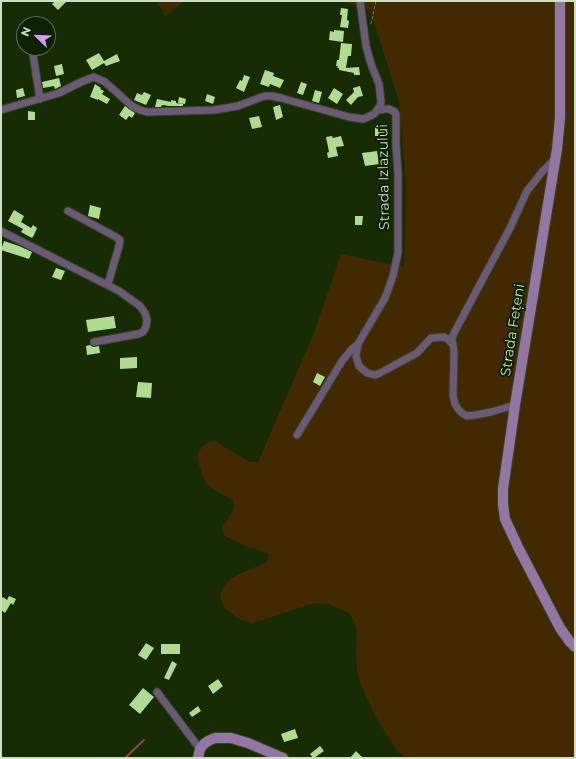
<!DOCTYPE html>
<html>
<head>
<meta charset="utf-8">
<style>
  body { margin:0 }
  #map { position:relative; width:576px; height:759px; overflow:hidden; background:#172b05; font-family:Montserrat,sans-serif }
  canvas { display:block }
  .frame { position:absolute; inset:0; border:2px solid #cedfc3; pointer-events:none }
  .north { position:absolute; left:16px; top:16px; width:40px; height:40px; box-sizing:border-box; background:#0d2100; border:1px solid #5a6d4e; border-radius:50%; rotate:293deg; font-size:11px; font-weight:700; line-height:16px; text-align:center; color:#cedfc3 }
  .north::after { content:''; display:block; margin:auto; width:14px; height:18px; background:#d89af8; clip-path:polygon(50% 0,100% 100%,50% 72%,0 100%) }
</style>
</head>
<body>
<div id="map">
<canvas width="576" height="759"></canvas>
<div class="frame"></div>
<div class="north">N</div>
</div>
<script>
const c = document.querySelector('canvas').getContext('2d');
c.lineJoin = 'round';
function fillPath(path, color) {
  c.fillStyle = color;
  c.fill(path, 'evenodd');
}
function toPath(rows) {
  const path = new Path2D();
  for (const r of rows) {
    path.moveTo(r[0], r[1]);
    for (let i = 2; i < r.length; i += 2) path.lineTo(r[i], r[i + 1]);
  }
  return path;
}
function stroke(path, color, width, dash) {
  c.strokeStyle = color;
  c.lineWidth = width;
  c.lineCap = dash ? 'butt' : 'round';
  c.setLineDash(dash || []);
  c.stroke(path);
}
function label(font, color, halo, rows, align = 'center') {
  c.font = font + ' Montserrat,sans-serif';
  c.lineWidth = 4;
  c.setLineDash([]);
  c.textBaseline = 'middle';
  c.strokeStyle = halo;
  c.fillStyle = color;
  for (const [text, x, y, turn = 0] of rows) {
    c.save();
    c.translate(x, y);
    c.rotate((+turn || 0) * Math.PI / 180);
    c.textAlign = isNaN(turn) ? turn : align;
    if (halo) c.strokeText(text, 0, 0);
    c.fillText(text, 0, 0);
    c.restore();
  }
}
fillPath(toPath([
  [156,1,184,1,166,16],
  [337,1,575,1,575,758,407,758,398,752,376,718,361,685,357,672,356,651,357,631,355,623,349,613,328,604,314,603,253,623,244,621,236,617,224,607,221,600,220,594,224,586,232,578,244,572,267,562,269,555,267,553,246,546,231,539,224,536,223,531,223,526,233,511,234,505,232,500,210,487,205,482,200,468,197,456,199,451,203,446,209,442,215,441,244,459,250,462,258,462,314,333,341,254,404,267,406,183,399,102,381,44,370,12,367,9,364,7]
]), '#422902');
stroke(toPath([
  [125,758,144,740]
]), '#944550', 2);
fillPath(toPath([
  [55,1,67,1,58,10,52,4],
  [341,8,348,9,347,20,349,21,348,28,340,27,342,15,340,15],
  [334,30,344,31,343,42,329,40,330,31,334,32],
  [341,43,352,44,351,56,348,56,346,68,359,67,360,75,354,75,354,73,339,70,339,68,337,68,338,66,336,66,337,60,339,60],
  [99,53,104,61,117,54,120,61,106,66,104,63,92,70,86,60],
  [62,64,64,74,56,76,54,66],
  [265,70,274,73,273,76,284,80,280,88,270,84,269,87,260,84],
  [244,75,250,77,244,92,236,88,240,80,242,81],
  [59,78,61,86,55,89,54,86,43,88,42,82],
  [301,82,307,84,303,95,297,93],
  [95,84,101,88,100,89,104,91,102,94,110,99,107,104,98,99,98,100,90,97],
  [360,86,363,96,358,97,351,105,346,100,354,92,353,88],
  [23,88,25,96,17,98,16,90],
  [334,88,343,94,337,104,328,98],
  [315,90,322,92,319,103,312,101],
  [144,92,151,95,146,105,134,100,137,93,142,95],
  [207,94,215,97,213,104,205,101],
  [179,97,186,99,185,104,178,103],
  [157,99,171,102,171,100,176,101,176,103,183,104,183,106,169,106,163,105,161,106,161,107,155,107],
  [280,105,283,117,276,120,273,107],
  [125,106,135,113,132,118,129,116,126,120,119,115],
  [28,111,35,112,35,120,28,120],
  [259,116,262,127,252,129,249,118],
  [375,126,386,126,387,136,375,136],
  [332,136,333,138,341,136,344,146,336,147,338,156,328,158,327,153,329,152,326,137],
  [377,151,379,164,365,166,362,153],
  [90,205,101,208,99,219,88,216],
  [14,210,24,216,21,222,31,228,33,225,37,228,34,235,32,238,21,232,23,229,8,221],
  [355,216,363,216,362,225,355,225],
  [4,241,19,246,32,252,29,259,1,250],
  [56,268,65,271,61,280,52,277],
  [114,316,116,328,88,332,86,320],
  [90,345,93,347,99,346,100,353,87,355,86,346],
  [137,357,137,368,120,369,120,358],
  [317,373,325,377,320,386,313,382],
  [138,382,152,383,151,398,136,397],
  [9,596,16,599,13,605,11,603,5,613,1,610,1,600,3,597,7,600],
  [146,643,154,648,146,660,138,655],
  [161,644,180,644,180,654,161,654],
  [172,661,177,664,169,680,164,678],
  [218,679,223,686,213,694,208,686],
  [143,688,154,697,140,714,129,705],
  [198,706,201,711,192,717,189,713],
  [295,729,298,738,284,742,281,734],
  [320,746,324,751,314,758,313,758,310,754],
  [356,751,363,758,350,758]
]), '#afdb92');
const street = toPath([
  [32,48,40,99],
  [1,110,59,93,81,82,94,77,105,82,132,106,140,110,147,112,214,110,238,106,259,98,265,96,272,96,281,98,349,117,363,119,368,117,374,114,380,106,381,102,379,84,371,64,366,46,360,1],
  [378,110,386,109,389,109,395,112,396,115,396,145,398,173,398,253,393,276,385,298,358,344,356,356,359,366,367,373,375,375,380,373,417,353,431,338,444,337,448,339,453,345,454,352,453,395,455,404,458,409,462,413,467,416,475,415,491,412,515,405],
  [68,211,116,237,120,240,119,246,108,284],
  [1,231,119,291,140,306,145,313,147,320,146,327,143,332,138,334,94,342],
  [453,345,452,338,454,333,510,228,527,191,542,172,556,158],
  [297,435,342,361,351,350,358,344],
  [157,692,200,749]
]);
const secondary = toPath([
  [560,1,560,118,557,149,515,405,503,489,503,504,505,519,518,547,560,628,570,642,575,647],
  [198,758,200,749,204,744,208,741,215,738,231,738,248,743,283,758]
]);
stroke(street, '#344823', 9);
stroke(secondary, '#344823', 12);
stroke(toPath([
  [371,24,376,1]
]), '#6c7f5d', 1, [3, 2]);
stroke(street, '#6b5975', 7);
stroke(secondary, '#9376a3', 10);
label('14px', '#cedfc3', '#0d2100', [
  ["Strada Izlazului",384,177,-91],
  ["Strada Fețeni",513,330,-81]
]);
</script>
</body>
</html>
